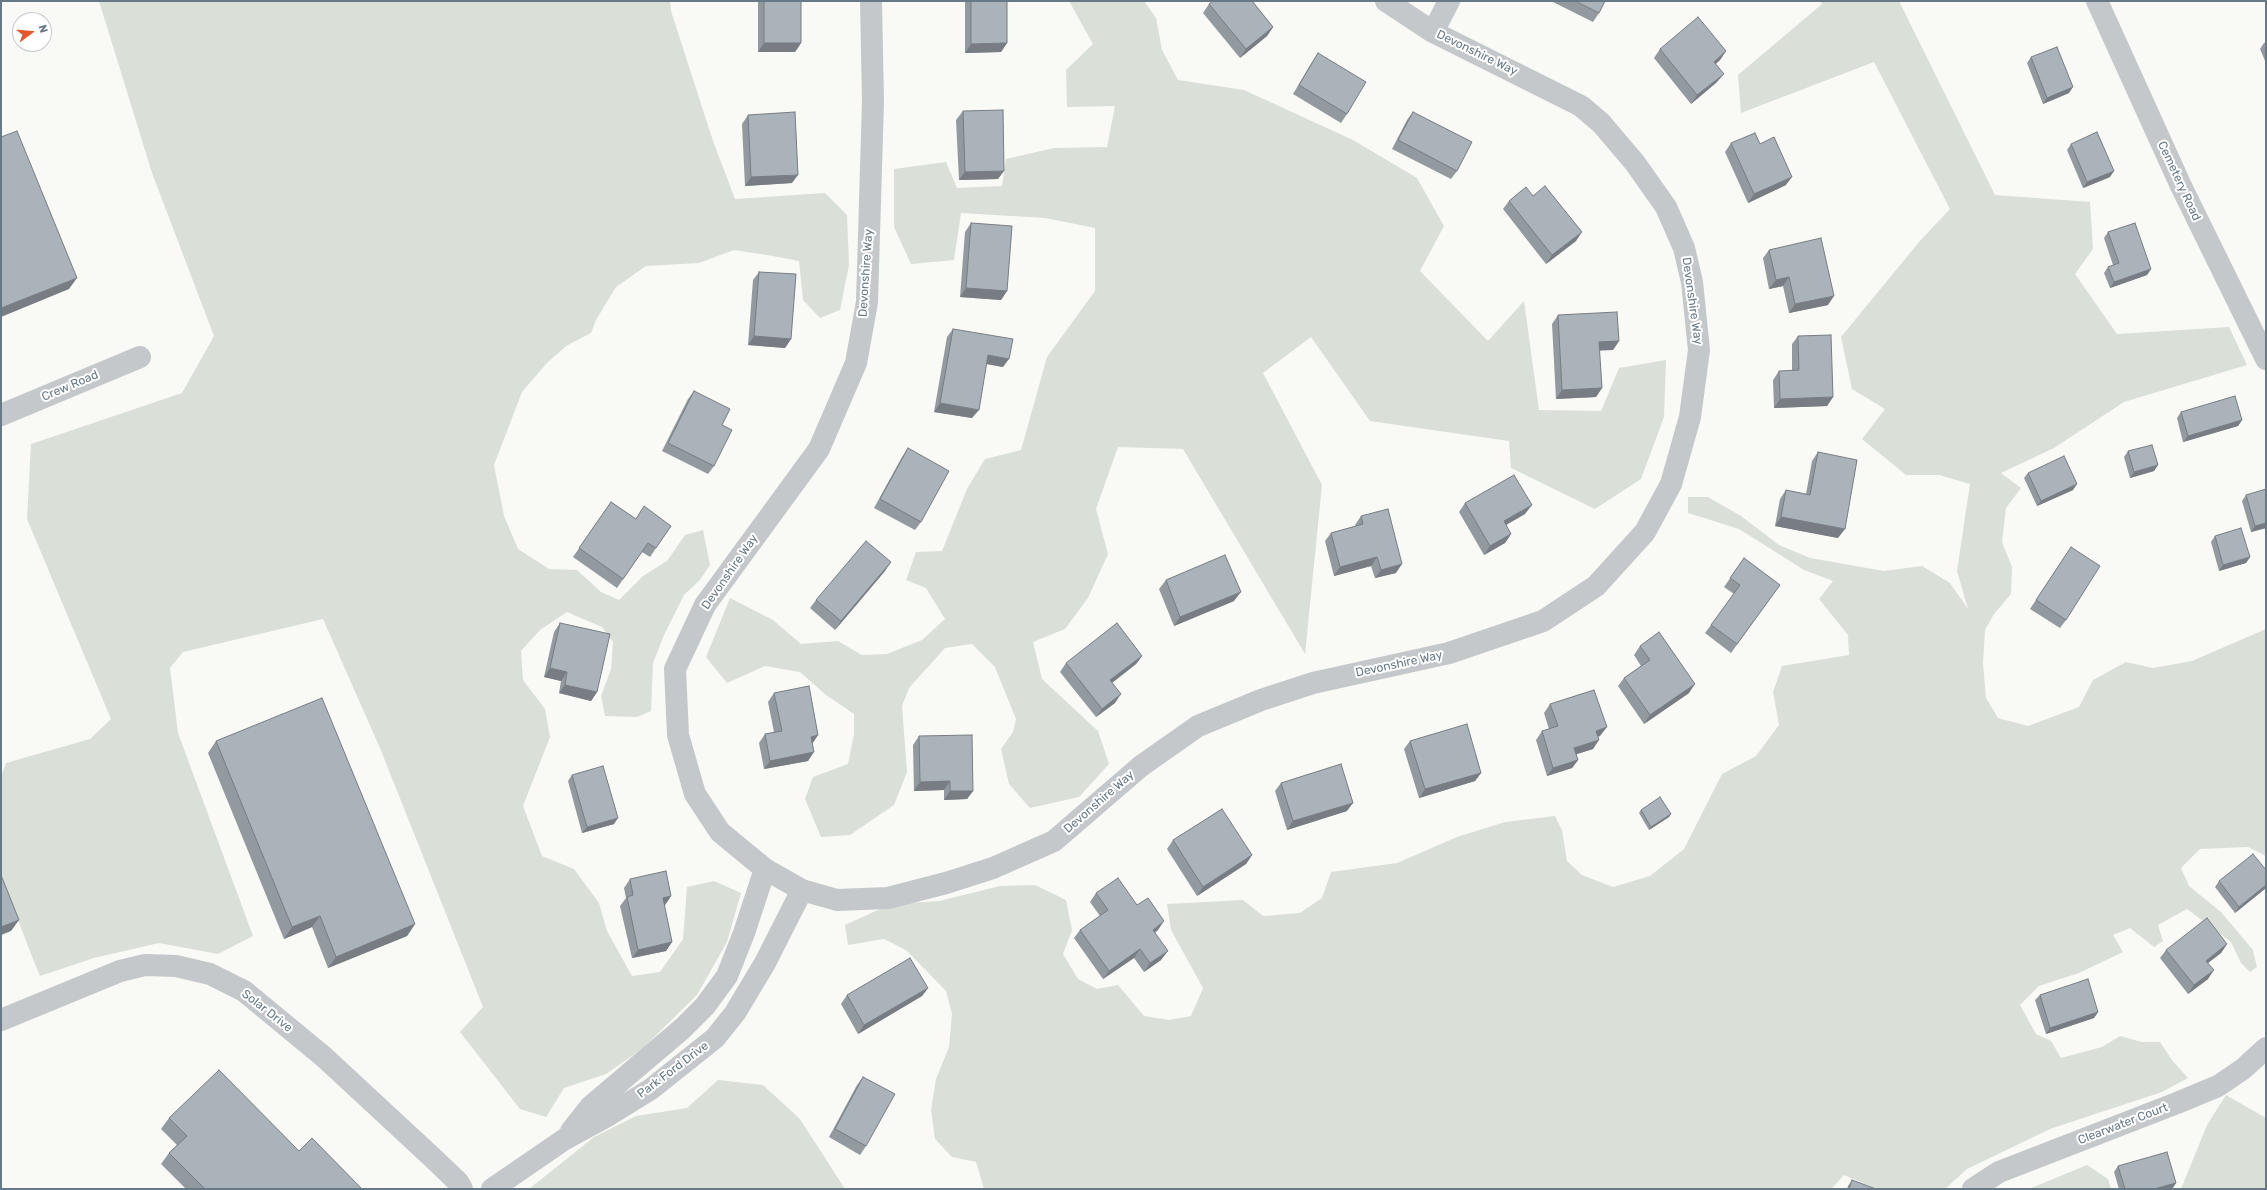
<!DOCTYPE html>
<html>
<head>
<meta charset="utf-8">
<style>
  body { margin:0 }
  #map { position:relative; width:2267px; height:1190px; overflow:hidden; background:#f9f9f6; font-family:Rubik,sans-serif }
  canvas { display:block }
  .frame { position:absolute; inset:0; border:2px solid #677987; pointer-events:none }
  .north { position:absolute; left:12px; top:12px; width:40px; height:40px; box-sizing:border-box; background:#fff; border:1px solid #c2c9cf; border-radius:50%; rotate:74deg; font-size:11px; font-weight:700; line-height:16px; text-align:center; color:#677987 }
  .north::after { content:''; display:block; margin:auto; width:14px; height:18px; background:#e5572a; clip-path:polygon(50% 0,100% 100%,50% 72%,0 100%) }
</style>
</head>
<body>
<div id="map">
<canvas width="2267" height="1190"></canvas>
<div class="frame"></div>
<div class="north">N</div>
</div>
<script>
const c = document.querySelector('canvas').getContext('2d');
c.lineJoin = 'round';
function fillPath(path, color) {
  c.fillStyle = color;
  c.fill(path, 'evenodd');
}
function toPath(rows) {
  const path = new Path2D();
  for (const r of rows) {
    path.moveTo(r[0], r[1]);
    for (let i = 2; i < r.length; i += 2) path.lineTo(r[i], r[i + 1]);
  }
  return path;
}
function stroke(path, color, width, dash) {
  c.strokeStyle = color;
  c.lineWidth = width;
  c.lineCap = dash ? 'butt' : 'round';
  c.setLineDash(dash || []);
  c.stroke(path);
}
function label(font, color, halo, rows, align = 'center') {
  c.font = font + ' Rubik,sans-serif';
  c.lineWidth = 4;
  c.setLineDash([]);
  c.textBaseline = 'middle';
  c.strokeStyle = halo;
  c.fillStyle = color;
  for (const [text, x, y, turn = 0] of rows) {
    c.save();
    c.translate(x, y);
    c.rotate((+turn || 0) * Math.PI / 180);
    c.textAlign = isNaN(turn) ? turn : align;
    if (halo) c.strokeText(text, 0, 0);
    c.fillText(text, 0, 0);
    c.restore();
  }
}
fillPath(toPath([
  [99,1,670,1,671,11,713,141,735,199,825,193,847,215,849,265,840,310,820,318,803,300,799,261,773,256,734,250,699,263,646,266,616,287,596,320,591,333,566,346,547,363,522,392,494,465,504,516,518,549,549,569,577,570,601,592,619,600,643,576,667,561,685,535,703,530,710,565,699,581,684,595,664,635,653,663,651,711,637,717,605,716,601,696,611,669,613,642,602,627,567,612,540,630,521,651,523,680,545,709,550,737,523,806,542,856,574,869,599,903,607,931,632,976,660,972,683,939,687,887,714,881,741,893,727,942,697,995,642,1049,606,1074,564,1088,546,1117,520,1109,460,1032,483,1007,380,748,323,619,183,652,170,668,178,733,253,936,218,954,159,943,94,958,40,976,31,954,1,875,1,777,6,763,90,739,111,719,27,519,31,444,182,393,214,336,152,173],
  [1069,1,1144,1,1156,18,1162,50,1178,80,1244,90,1353,140,1417,178,1444,226,1420,271,1488,341,1524,301,1539,410,1601,411,1619,368,1666,360,1664,417,1641,479,1595,509,1511,468,1509,441,1370,421,1311,337,1263,373,1322,485,1305,654,1183,449,1118,447,1096,509,1108,554,1088,598,1065,629,1033,642,1042,679,1098,731,1109,764,1079,797,1030,808,1009,784,1001,749,1013,732,1016,719,995,667,972,644,945,648,909,688,902,706,907,772,894,805,850,835,821,837,805,799,813,777,848,764,854,734,854,714,826,695,800,672,765,666,727,683,706,657,730,598,773,620,801,644,838,641,862,655,887,654,922,640,945,619,926,588,906,580,916,552,942,551,967,489,985,459,1021,450,1047,357,1095,291,1095,228,1045,218,961,213,954,260,911,264,894,227,894,169,946,162,957,188,1002,186,1006,159,1054,148,1107,147,1115,106,1067,107,1066,70,1093,44],
  [1820,1,1899,1,1995,195,2090,202,2093,249,2075,274,2117,334,2229,327,2247,365,2124,402,2054,448,2001,473,2021,488,2006,508,2002,542,2012,567,2011,594,1994,614,1985,630,1983,663,1986,698,1998,718,2028,726,2079,707,2093,680,2126,662,2153,668,2192,661,2266,629,2266,856,2248,847,2200,849,2181,868,2189,886,2221,912,2253,950,2257,967,2250,972,2241,963,2231,942,2187,909,2158,925,2163,941,2154,947,2130,928,2113,935,2123,952,2079,973,2039,986,2020,1005,2036,1034,2051,1041,2061,1058,2102,1047,2120,1036,2142,1042,2160,1042,2172,1060,2188,1078,2162,1092,2050,1129,1967,1169,1945,1189,1877,1189,1844,1175,1831,1189,984,1189,976,1162,952,1157,935,1139,931,1110,936,1079,949,1047,952,1014,946,991,906,950,884,939,848,945,845,925,891,904,939,901,1000,886,1035,885,1066,900,1072,930,1063,954,1078,979,1097,989,1118,985,1144,1016,1169,1020,1191,1016,1203,988,1171,930,1167,904,1243,900,1263,916,1300,913,1322,898,1331,872,1397,863,1457,837,1505,822,1555,816,1562,830,1567,861,1582,875,1613,887,1650,876,1684,849,1722,774,1756,756,1779,725,1773,692,1782,666,1849,655,1848,635,1819,599,1833,581,1804,570,1739,529,1688,513,1688,497,1708,497,1741,516,1779,545,1810,558,1884,571,1922,566,1950,583,1968,609,1957,571,1970,484,1939,475,1906,475,1862,439,1885,409,1852,389,1841,337,1919,242,1950,209,1874,62,1741,113,1738,75,1822,4],
  [718,1080,763,1085,800,1119,845,1189,529,1189,594,1137,636,1116,687,1108],
  [2226,1095,2266,1118,2266,1189,2181,1189,2207,1125],
  [2087,1165,2108,1179,2111,1189,2029,1189]
]), '#dae0d7');
stroke(toPath([
  [871,1,873,101,867,302,856,363,819,449,705,605,675,669,678,735,695,794,720,832,765,869,802,890,837,900,888,898,946,883,993,868,1054,841,1141,766,1198,726,1261,700,1313,683,1449,653,1543,621,1596,586,1645,532,1671,484,1690,417,1699,350,1692,282,1684,248,1666,207,1635,163,1601,123,1581,106,1433,32,1386,1],
  [2097,1,2181,186,2266,359],
  [1433,32,1449,1],
  [1,415,140,357],
  [1,1020,120,971,145,965,176,966,210,974,244,991,324,1057,434,1159,458,1182,462,1189],
  [571,1131,590,1107,682,1029,705,1006,727,976,744,933,765,869],
  [492,1189,565,1139,609,1115,651,1089,715,1038,735,1013,765,963,802,890],
  [1973,1189,1999,1172,2177,1103,2218,1086,2243,1069,2266,1048]
]), '#c4c8cb', 22);
fillPath(toPath([
  [758,1,801,1,801,43,795,52,758,52],
  [965,1,1007,1,1007,43,1001,52,965,53],
  [1551,1,1605,1,1599,13,1593,22],
  [1253,2,1273,27,1267,36,1240,58,1203,13,1209,4],
  [2266,42,2266,63,2260,49,2264,43],
  [1660,49,1726,51,1720,60,1716,64,1717,82,1691,104,1654,58],
  [1318,53,1347,114,1341,123,1293,94,1312,62],
  [2031,57,2069,93,2043,104,2027,63],
  [963,111,998,179,959,180,956,120],
  [1413,112,1457,171,1451,179,1392,149,1407,120],
  [748,115,792,183,745,186,742,124],
  [1731,143,1760,144,1786,185,1748,203,1725,152],
  [2071,144,2110,177,2083,188,2067,150],
  [1533,196,1576,241,1546,264,1503,209,1509,201],
  [971,223,1007,291,1001,300,960,297,965,232],
  [2108,232,2151,269,2147,275,2110,288,2104,273,2108,267,2113,265,2104,238],
  [1769,250,1828,305,1789,313,1783,286,1769,289,1763,258],
  [759,272,791,339,785,348,748,345,753,280],
  [1558,315,1619,341,1613,350,1599,350,1602,388,1596,397,1556,399,1552,324],
  [953,329,1003,367,986,364,972,418,934,412,947,337],
  [1798,336,1833,397,1827,406,1774,408,1773,380,1779,371,1792,371,1792,344],
  [694,391,722,425,714,466,708,474,662,451,688,399],
  [2181,412,2242,420,2238,426,2183,442,2177,418],
  [908,448,921,522,915,530,874,508,902,457],
  [2128,451,2158,465,2154,471,2130,478,2124,457],
  [1818,452,1838,538,1775,526,1780,499,1786,490,1806,494,1812,461],
  [2028,473,2073,490,2037,506,2024,478],
  [2246,495,2266,528,2251,532,2242,501],
  [611,502,636,519,671,526,650,557,642,552,617,588,573,557],
  [1465,503,1525,514,1506,525,1511,534,1505,543,1484,555,1459,512],
  [1361,516,1396,573,1375,578,1371,566,1334,576,1325,541,1331,533,1356,526,1355,525],
  [2215,536,2250,557,2246,563,2219,571,2211,542],
  [2071,547,2066,620,2060,628,2030,609],
  [1744,558,1780,585,1731,653,1705,633,1734,594,1724,587],
  [885,571,835,630,810,608,816,600],
  [1166,580,1234,601,1174,626,1159,589],
  [560,623,597,692,591,701,559,693,561,681,544,677,554,632],
  [1640,646,1689,693,1644,724,1618,686,1624,678,1641,666,1634,655],
  [1142,656,1136,664,1112,683,1115,703,1096,717,1060,672,1066,663],
  [774,693,818,735,812,744,808,761,764,769,759,743,765,734,774,732,768,702],
  [1550,704,1600,736,1597,737,1593,749,1576,754,1578,760,1572,768,1547,776,1536,740,1542,731,1549,729,1544,713],
  [919,736,973,791,967,799,944,800,944,790,914,791,913,745],
  [216,741,415,924,407,936,328,968,312,927,284,939,208,753],
  [1410,741,1481,773,1475,781,1419,798,1404,749],
  [572,775,614,824,582,833,568,781],
  [1281,783,1347,811,1287,830,1275,791],
  [1641,810,1671,814,1669,817,1649,830,1639,813],
  [1173,840,1252,855,1246,864,1197,896,1167,849],
  [2266,870,2266,888,2235,913,2215,887,2219,881],
  [630,879,671,896,665,905,664,905,672,942,666,951,632,958,620,906,626,898,624,888],
  [1096,893,1137,905,1158,930,1155,933,1161,960,1144,972,1134,958,1103,979,1074,938,1080,930,1100,916,1090,902],
  [2227,944,2221,953,2208,963,2208,979,2188,994,2160,958,2166,950],
  [928,988,922,996,858,1034,841,1004,847,995],
  [2040,995,2098,1012,2094,1018,2046,1034,2035,1000],
  [863,1077,866,1146,860,1155,829,1137,857,1085],
  [169,1118,299,1151,362,1189,186,1189,161,1164,169,1153,177,1145,161,1129],
  [2118,1166,2176,1183,2172,1189,2119,1189,2114,1172],
  [1852,1180,1876,1189,1847,1189,1848,1186]
]), '#929a9f');
fillPath(toPath([
  [1273,27,1267,36,1240,58,1246,49],
  [764,43,801,43,795,52,758,52],
  [1007,43,1001,52,965,53,971,44],
  [1726,51,1720,60,1708,70,1714,62],
  [1724,74,1717,82,1691,104,1697,95],
  [2073,87,2069,93,2043,104,2047,98],
  [1004,171,998,179,959,180,965,172],
  [2114,171,2110,177,2083,188,2087,182],
  [798,175,792,183,745,186,751,177],
  [1792,177,1786,185,1748,203,1754,194],
  [1582,232,1576,241,1546,264,1552,255],
  [2151,269,2147,275,2110,288,2114,282],
  [1789,277,1783,286,1769,289,1776,280],
  [77,278,69,289,1,317,1,308],
  [966,288,1007,291,1001,300,960,297],
  [1834,296,1828,305,1789,313,1795,304],
  [754,336,791,339,785,348,748,345],
  [1619,341,1613,350,1593,351,1599,342],
  [988,355,1009,359,1003,367,982,363],
  [1602,388,1596,397,1556,399,1562,390],
  [1833,397,1827,406,1774,408,1780,399],
  [940,403,979,410,972,418,934,412],
  [2242,420,2238,426,2183,442,2188,436],
  [2158,465,2154,471,2130,478,2134,472],
  [2077,484,2073,490,2037,506,2041,501],
  [1532,505,1525,514,1497,530,1504,521],
  [1781,517,1845,529,1838,538,1775,526],
  [2266,523,2266,528,2251,532,2255,526],
  [1511,534,1505,543,1484,555,1490,546],
  [1377,557,1371,566,1334,576,1340,567],
  [2250,557,2246,563,2219,571,2223,565],
  [891,562,885,571,835,630,841,621],
  [1402,564,1396,573,1375,578,1381,570],
  [1241,592,1234,601,1174,626,1180,617],
  [1142,656,1136,664,1104,689,1110,680],
  [550,668,567,672,561,681,544,677],
  [1695,684,1689,693,1644,724,1650,715],
  [565,685,597,692,591,701,559,693],
  [1121,694,1115,703,1096,717,1102,709],
  [1607,727,1600,736,1589,739,1596,731],
  [818,735,812,744,811,737],
  [1599,740,1593,749,1568,757,1574,748],
  [814,752,808,761,764,769,770,761],
  [1578,760,1572,768,1547,776,1553,768],
  [1481,773,1475,781,1419,798,1425,789],
  [950,781,944,790,914,791,920,782],
  [950,791,973,791,967,799,944,800],
  [1353,803,1347,811,1287,830,1293,821],
  [1671,814,1669,817,1649,830,1651,827],
  [618,818,614,824,582,833,587,827],
  [1252,855,1246,864,1197,896,1203,887],
  [2266,885,2266,888,2235,913,2239,907],
  [671,896,665,905,657,907,663,898],
  [320,916,312,927,284,939,292,927],
  [19,920,11,931,1,935,1,927],
  [1164,921,1158,930,1146,938,1153,930],
  [415,924,407,936,328,968,336,957],
  [672,942,666,951,632,958,638,950],
  [2227,944,2221,953,2200,969,2206,961],
  [1140,949,1134,958,1103,979,1109,971],
  [1168,951,1161,960,1144,972,1150,963],
  [2214,970,2208,979,2188,994,2194,985],
  [928,988,922,996,858,1034,864,1025],
  [2098,1012,2094,1018,2046,1034,2050,1028],
  [2176,1183,2172,1189,2154,1189]
]), '#777d82');
const building = toPath([
  [764,1,801,1,801,43,764,43,764,1],
  [971,1,1007,1,1007,43,971,44,971,1],
  [1213,1,1252,1,1273,27,1246,49,1209,4,1213,1],
  [1575,1,1605,1,1599,13,1575,1],
  [1698,17,1726,51,1714,62,1724,74,1697,95,1660,49,1698,17],
  [2057,47,2073,87,2047,98,2031,57,2057,47],
  [1318,53,1366,82,1347,114,1299,85,1318,53],
  [1003,110,1004,171,965,172,963,111,1003,110],
  [795,112,798,175,751,177,748,115,795,112],
  [1413,112,1472,142,1457,171,1398,140,1413,112],
  [17,131,77,278,1,308,1,137,17,131],
  [2097,132,2114,171,2087,182,2071,144,2097,132],
  [1755,133,1760,144,1774,137,1792,177,1754,194,1731,143,1755,133],
  [1545,186,1582,232,1552,255,1509,201,1526,187,1533,196,1545,186],
  [971,223,1012,226,1007,291,966,288,971,223],
  [2135,223,2151,269,2114,282,2108,267,2119,263,2108,232,2135,223],
  [1821,238,1834,296,1795,304,1789,277,1776,280,1769,250,1821,238],
  [759,272,796,274,791,339,754,336,759,272],
  [1617,312,1619,341,1599,342,1602,388,1562,390,1558,315,1617,312],
  [953,329,1013,339,1009,359,988,355,979,410,940,403,953,329],
  [1831,335,1833,397,1780,399,1779,371,1799,370,1798,336,1831,335],
  [694,391,730,409,722,425,732,430,714,466,668,443,694,391],
  [2235,396,2242,420,2188,436,2181,412,2235,396],
  [2152,445,2158,465,2134,472,2128,451,2152,445],
  [908,448,949,471,921,522,880,499,908,448],
  [1818,452,1857,460,1845,529,1781,517,1786,490,1810,495,1818,452],
  [2064,456,2077,484,2041,501,2028,473,2064,456],
  [1514,475,1532,505,1504,521,1511,534,1490,546,1465,503,1514,475],
  [2266,489,2266,523,2255,526,2246,495,2266,489],
  [611,502,636,519,644,506,671,526,656,548,648,543,623,579,579,548,611,502],
  [1388,509,1402,564,1381,570,1377,557,1340,567,1331,533,1363,524,1361,516,1388,509],
  [2241,528,2250,557,2223,565,2215,536,2241,528],
  [866,541,891,562,841,621,816,600,866,541],
  [2071,547,2100,566,2066,620,2036,600,2071,547],
  [1225,555,1241,592,1180,617,1166,580,1225,555],
  [1744,558,1780,585,1737,644,1711,625,1740,585,1730,578,1744,558],
  [560,623,610,634,597,692,565,685,567,672,550,668,560,623],
  [1117,623,1142,656,1110,680,1121,694,1102,709,1066,663,1117,623],
  [1659,632,1695,684,1650,715,1624,678,1650,660,1640,646,1659,632],
  [809,686,818,735,811,737,814,752,770,761,765,734,782,731,774,693,809,686],
  [1594,690,1607,727,1596,731,1599,740,1574,748,1578,760,1553,768,1542,731,1558,726,1550,704,1594,690],
  [322,698,415,924,336,957,320,916,292,927,216,741,322,698],
  [1467,724,1481,773,1425,789,1410,741,1467,724],
  [972,735,973,791,950,791,950,781,920,782,919,736,972,735],
  [1341,764,1353,803,1293,821,1281,783,1341,764],
  [603,766,618,818,587,827,572,775,603,766],
  [1660,797,1671,814,1651,827,1641,810,1660,797],
  [1222,809,1252,855,1203,887,1173,840,1222,809],
  [2253,854,2266,870,2266,885,2239,907,2219,881,2253,854],
  [666,871,671,896,663,898,672,942,638,950,627,897,633,895,630,879,666,871],
  [1,875,19,920,1,927,1,875],
  [1118,878,1137,905,1148,898,1164,921,1153,930,1168,951,1150,963,1140,949,1109,971,1080,930,1108,910,1096,893,1118,878],
  [2207,918,2227,944,2206,961,2214,970,2194,985,2166,950,2207,918],
  [910,958,928,988,864,1025,847,995,910,958],
  [2088,979,2098,1012,2050,1028,2040,995,2088,979],
  [219,1070,299,1151,312,1138,362,1189,205,1189,169,1153,187,1136,169,1118,219,1070],
  [863,1077,895,1094,866,1146,835,1129,863,1077],
  [2167,1152,2176,1183,2154,1189,2125,1189,2118,1166,2167,1152],
  [1852,1180,1876,1189,1849,1189,1852,1180]
]);
fillPath(building, '#aab3b9');
stroke(building, '#777d82', 1);
label('12px', '#677987', '#fff', [
  ["Devonshire Way",1477,53,26],
  ["Cemetery Road",2179,181,65],
  ["Devonshire Way",866,273,-86],
  ["Devonshire Way",1692,301,82],
  ["Crew Road",70,386,-23],
  ["Devonshire Way",730,572,-55],
  ["Devonshire Way",1399,664,-12],
  ["Devonshire Way",1099,802,-41],
  ["Solar Drive",267,1011,38],
  ["Park Ford Drive",673,1070,-37],
  ["Clearwater Court",2123,1124,-21]
]);
</script>
</body>
</html>
